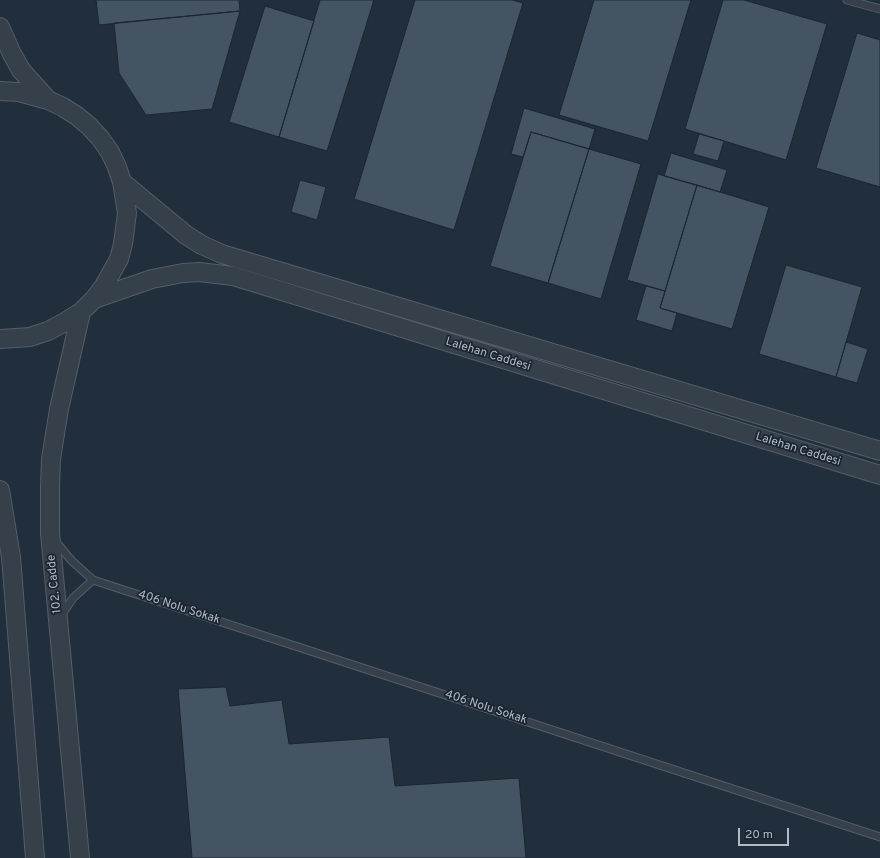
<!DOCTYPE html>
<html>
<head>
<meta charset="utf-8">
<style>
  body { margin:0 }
  #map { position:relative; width:880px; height:858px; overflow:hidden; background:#212e3b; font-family:Overpass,sans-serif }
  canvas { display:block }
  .scale { position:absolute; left:738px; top:828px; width:51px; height:18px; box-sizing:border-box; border:2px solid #b0bbc7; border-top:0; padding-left:5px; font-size:12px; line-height:14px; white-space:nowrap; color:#b0bbc7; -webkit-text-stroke:3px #1a2530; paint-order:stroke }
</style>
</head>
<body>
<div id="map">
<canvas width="880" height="858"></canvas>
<div class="scale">20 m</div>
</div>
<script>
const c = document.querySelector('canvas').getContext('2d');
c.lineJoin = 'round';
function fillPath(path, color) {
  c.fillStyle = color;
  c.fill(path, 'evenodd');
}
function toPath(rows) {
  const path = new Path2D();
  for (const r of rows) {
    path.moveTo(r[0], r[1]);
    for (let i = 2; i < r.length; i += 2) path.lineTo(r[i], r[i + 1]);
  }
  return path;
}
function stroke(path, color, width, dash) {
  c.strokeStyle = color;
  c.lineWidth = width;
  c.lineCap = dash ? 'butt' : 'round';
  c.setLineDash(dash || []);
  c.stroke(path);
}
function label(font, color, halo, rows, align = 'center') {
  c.font = font + ' Overpass,sans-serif';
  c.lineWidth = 3.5;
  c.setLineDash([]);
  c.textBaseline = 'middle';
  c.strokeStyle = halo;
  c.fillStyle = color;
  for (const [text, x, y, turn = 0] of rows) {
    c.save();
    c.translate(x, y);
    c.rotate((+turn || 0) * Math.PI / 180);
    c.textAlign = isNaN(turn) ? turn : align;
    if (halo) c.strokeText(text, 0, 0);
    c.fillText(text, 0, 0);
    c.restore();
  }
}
const building = toPath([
  [96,0,239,0,240,11,99,25,96,0],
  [320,0,374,0,327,151,279,137,320,0],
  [415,0,512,0,523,3,454,230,354,199,415,0],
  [594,0,691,0,648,141,559,115,594,0],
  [723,0,744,0,827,24,786,160,685,129,723,0],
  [265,6,314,21,279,137,229,122,265,6],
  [240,11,212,109,146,115,119,73,114,23,240,11],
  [857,33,880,40,880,187,816,168,857,33],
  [524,108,595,129,589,149,531,132,523,157,511,154,524,108],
  [531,132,589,149,548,283,490,266,531,132],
  [699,134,724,141,718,161,693,154,699,134],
  [589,149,641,164,601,299,548,283,589,149],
  [671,153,727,170,720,192,664,176,671,153],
  [658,174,697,185,665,291,627,280,658,174],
  [300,180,326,187,317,220,291,212,300,180],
  [697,185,769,207,732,329,660,308,697,185],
  [786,265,862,287,836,377,759,354,786,265],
  [646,286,665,291,660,308,677,313,672,331,636,320,646,286],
  [846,342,868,349,857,383,836,377,846,342],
  [226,687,230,706,282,700,289,744,389,737,395,786,519,778,526,858,192,858,178,689,226,687]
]);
fillPath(building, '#445462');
stroke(building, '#1c2732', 1);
const service = toPath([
  [847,0,880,9],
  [55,541,72,561,93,580,73,598,62,614],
  [93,580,880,837]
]);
const tertiary = toPath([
  [0,27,12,54,21,70,47,99],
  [0,91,19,92,48,100,63,107,77,116,89,126,100,138,110,152,117,167,122,182,127,213,123,244,119,259,104,286,94,299,81,312,65,322,48,331,30,337,0,339],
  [122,182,186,235,202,245,222,254,880,451],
  [94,299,152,279,183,273,199,272,233,276,880,475],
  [0,490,11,557,35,858],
  [80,858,50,533,50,487,51,459,59,409,81,312]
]);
stroke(service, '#535e69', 9);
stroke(tertiary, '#535e69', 20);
stroke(service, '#35404b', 7);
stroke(tertiary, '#35404b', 18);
label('12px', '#b0bbc7', '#1a2530', [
  ["Lalehan Caddesi",488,355,17],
  ["Lalehan Caddesi",798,450,17],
  ["102. Cadde",55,584,-96],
  ["406 Nolu Sokak",179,608,18],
  ["406 Nolu Sokak",486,708,18]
]);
</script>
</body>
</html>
